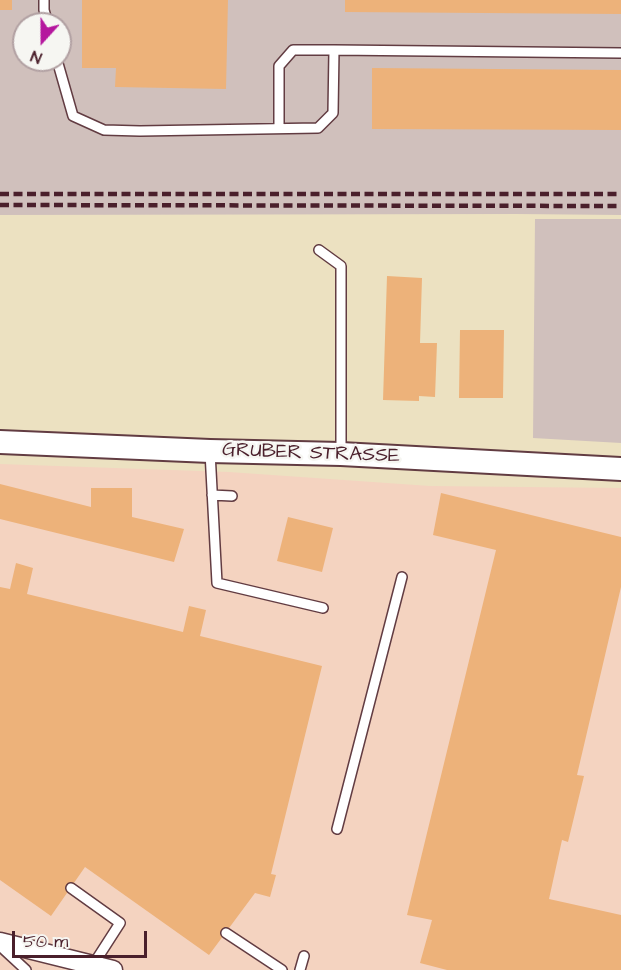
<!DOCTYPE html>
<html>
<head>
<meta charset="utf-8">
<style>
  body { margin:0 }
  #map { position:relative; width:621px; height:970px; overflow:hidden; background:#ece1c1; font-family:"Architects Daughter",sans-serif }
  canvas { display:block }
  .north { position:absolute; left:12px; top:12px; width:60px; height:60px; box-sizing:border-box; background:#f6f6f2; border:2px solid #b1a0a2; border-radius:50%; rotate:201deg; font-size:16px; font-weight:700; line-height:24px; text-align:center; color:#4a1f2b }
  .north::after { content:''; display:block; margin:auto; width:21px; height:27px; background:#b5179e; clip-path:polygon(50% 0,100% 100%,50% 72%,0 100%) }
  .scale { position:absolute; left:12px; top:931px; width:135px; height:27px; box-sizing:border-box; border:3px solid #4a1f2b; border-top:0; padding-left:8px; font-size:18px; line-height:21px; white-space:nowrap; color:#4a1f2b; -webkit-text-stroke:4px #f6f6f2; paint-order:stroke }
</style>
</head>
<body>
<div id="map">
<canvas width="621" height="970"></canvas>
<div class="north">N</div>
<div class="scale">50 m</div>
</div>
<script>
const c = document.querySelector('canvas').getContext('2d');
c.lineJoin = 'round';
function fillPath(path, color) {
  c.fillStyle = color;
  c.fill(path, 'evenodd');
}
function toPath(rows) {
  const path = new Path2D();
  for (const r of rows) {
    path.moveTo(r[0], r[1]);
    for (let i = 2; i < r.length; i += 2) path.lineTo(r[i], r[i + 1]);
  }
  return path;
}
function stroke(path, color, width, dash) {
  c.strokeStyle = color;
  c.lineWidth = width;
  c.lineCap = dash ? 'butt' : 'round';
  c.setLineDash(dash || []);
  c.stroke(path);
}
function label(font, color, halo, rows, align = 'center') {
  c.font = font + ' "Architects Daughter",sans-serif';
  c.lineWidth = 5;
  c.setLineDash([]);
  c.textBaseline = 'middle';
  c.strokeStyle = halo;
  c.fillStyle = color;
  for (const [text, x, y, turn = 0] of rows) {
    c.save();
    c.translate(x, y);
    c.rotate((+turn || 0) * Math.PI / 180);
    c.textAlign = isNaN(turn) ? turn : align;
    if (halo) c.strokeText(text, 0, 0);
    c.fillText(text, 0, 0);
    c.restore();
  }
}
fillPath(toPath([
  [0,464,229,472,430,486,621,488,621,970,0,970]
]), '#f4d3c0');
fillPath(toPath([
  [0,0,621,0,621,215,516,214,0,215],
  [24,24,60,24,60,60,24,60],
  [535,219,621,219,621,443,533,438]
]), '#d0c0bc');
fillPath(toPath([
  [0,0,12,0,12,10,0,10],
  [82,0,228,0,226,89,115,87,116,68,82,68],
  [345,0,621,0,621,14,345,12],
  [372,68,621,70,621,130,372,129],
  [387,276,422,278,420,343,437,343,435,397,419,396,419,401,383,400],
  [460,330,504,330,503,398,459,398],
  [0,484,91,507,91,488,132,488,132,517,184,529,174,562,0,519],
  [441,493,621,537,621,587,577,775,584,776,568,842,562,840,549,899,621,915,621,970,447,970,420,963,432,920,407,915,496,550,433,535],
  [288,517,333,528,322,572,277,561],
  [16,563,33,568,27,594,183,632,189,606,206,610,200,636,322,666,271,874,276,875,270,897,255,893,209,955,85,867,51,916,0,880,0,587,10,589]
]), '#edb27a');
const service = toPath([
  [44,0,44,10,48,24],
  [57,60,73,116,104,130,140,131,318,128,333,113,334,50,621,53],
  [279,128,279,66,293,50,334,50],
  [319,250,341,266,341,453],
  [210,452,217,583,323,608],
  [212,495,232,496],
  [337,829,402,577],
  [71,888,120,923,93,965],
  [226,933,282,970],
  [0,946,26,970],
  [300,970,304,956]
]);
const minor = toPath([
  [0,942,113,970]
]);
const tertiary = toPath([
  [0,442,210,451,341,454,621,469]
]);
stroke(service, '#623c42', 12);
stroke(minor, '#623c42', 21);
stroke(tertiary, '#623c42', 26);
stroke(service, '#fff', 9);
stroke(minor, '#fff', 18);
stroke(tertiary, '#fff', 22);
stroke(toPath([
  [0,194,621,194],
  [0,205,621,206]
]), '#4a1f2b', 4.5, [9, 4.5]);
label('20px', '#4a1f2b', '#f6f6f2', [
  ["GRUBER STRASSE",311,454,2]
]);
</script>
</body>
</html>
